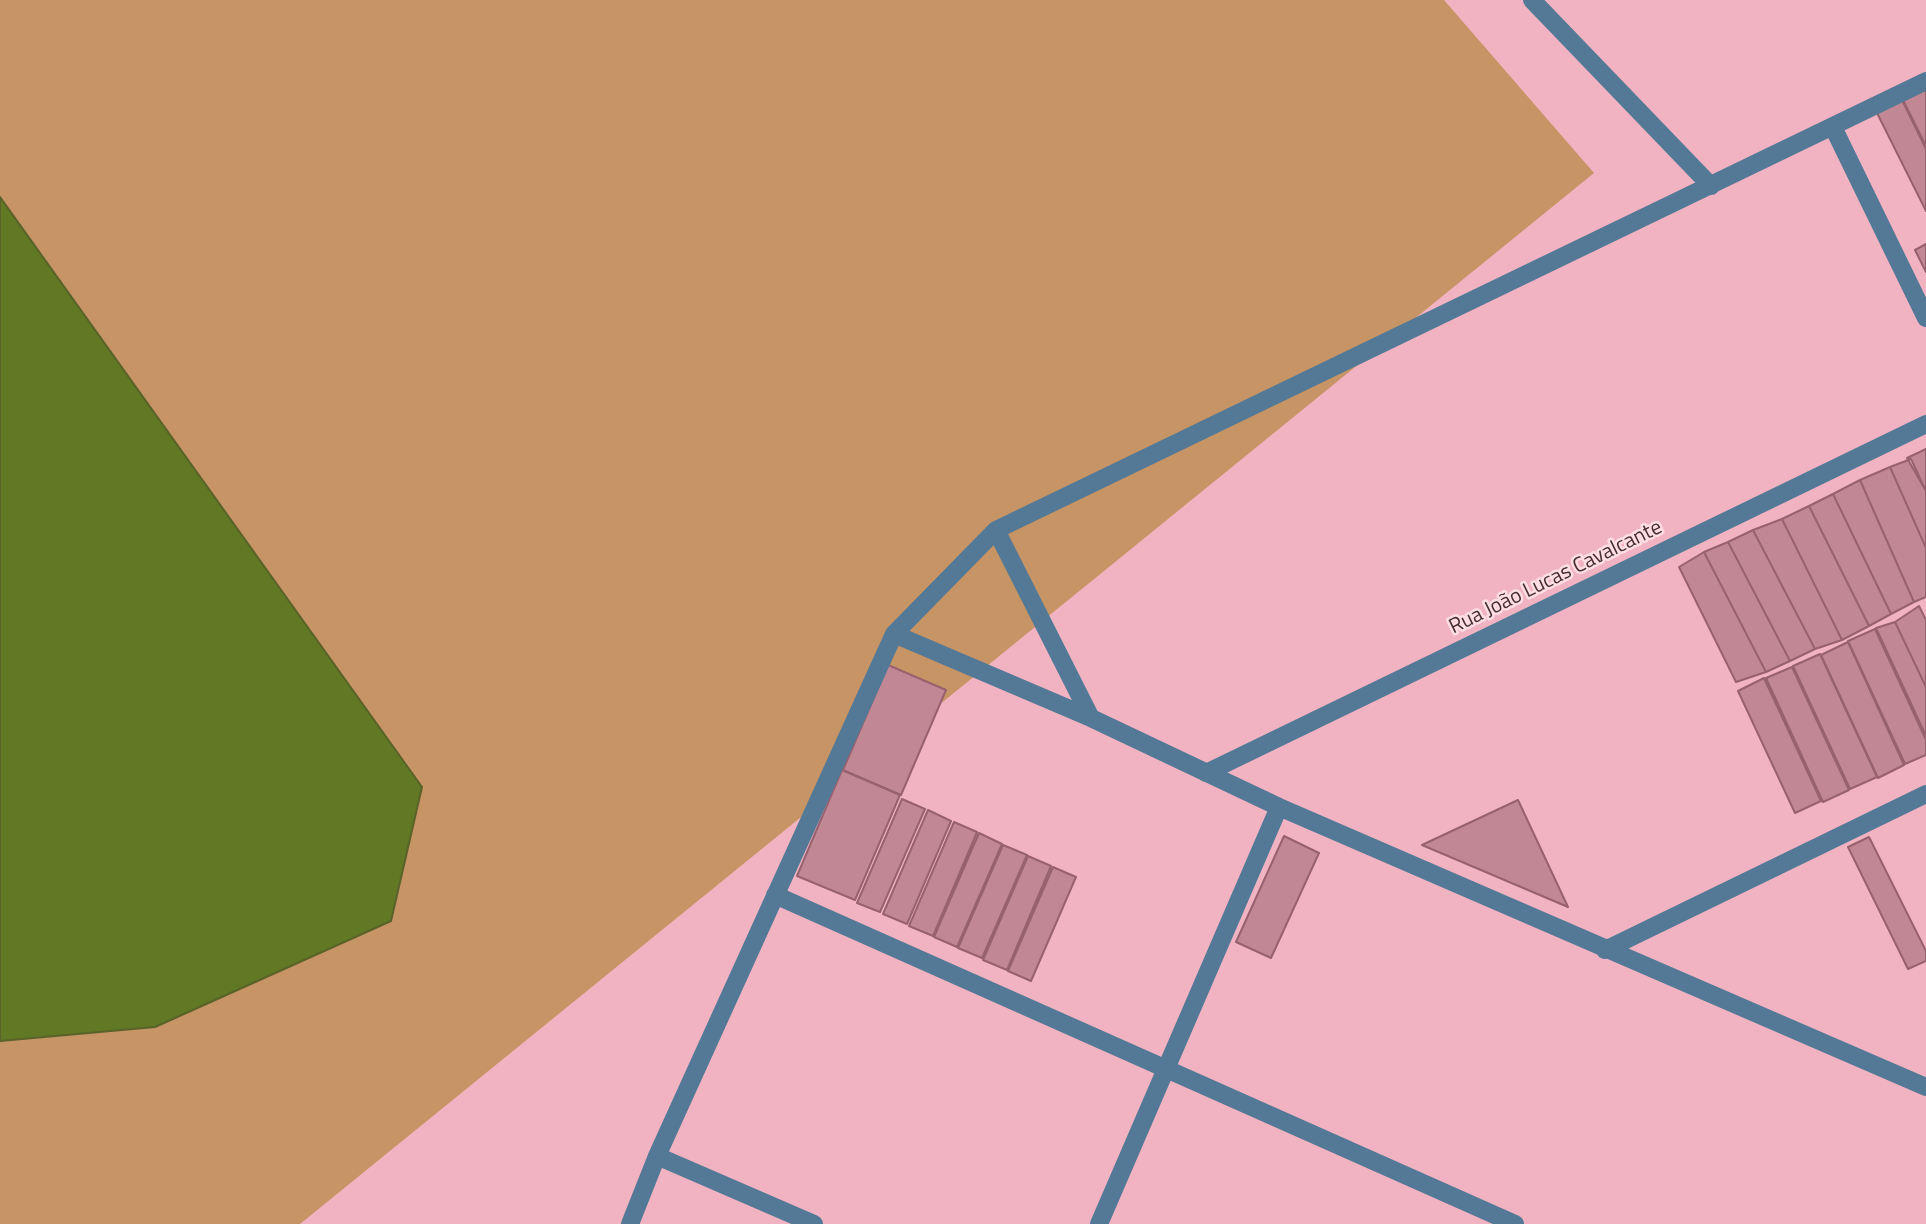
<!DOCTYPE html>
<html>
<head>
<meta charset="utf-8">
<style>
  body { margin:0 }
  canvas { display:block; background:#f1b3c1 }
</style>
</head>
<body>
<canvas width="1926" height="1224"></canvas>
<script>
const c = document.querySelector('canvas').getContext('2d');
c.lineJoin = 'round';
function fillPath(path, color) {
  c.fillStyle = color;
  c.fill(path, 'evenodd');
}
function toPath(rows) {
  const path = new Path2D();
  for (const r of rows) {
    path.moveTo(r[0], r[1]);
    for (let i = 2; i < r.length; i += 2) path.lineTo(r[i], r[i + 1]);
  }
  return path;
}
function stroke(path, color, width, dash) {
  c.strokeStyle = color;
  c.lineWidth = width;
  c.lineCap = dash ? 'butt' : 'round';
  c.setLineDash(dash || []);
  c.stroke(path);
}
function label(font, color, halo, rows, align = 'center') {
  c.font = font + ' "Titillium Web",sans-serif';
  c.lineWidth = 5;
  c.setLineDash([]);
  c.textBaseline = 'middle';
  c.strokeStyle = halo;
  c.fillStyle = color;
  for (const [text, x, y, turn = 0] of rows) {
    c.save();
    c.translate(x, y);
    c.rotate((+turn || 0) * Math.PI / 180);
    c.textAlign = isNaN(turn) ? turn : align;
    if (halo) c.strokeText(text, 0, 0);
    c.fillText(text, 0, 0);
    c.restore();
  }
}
fillPath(toPath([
  [0,0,1444,0,1594,173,300,1224,0,1224,0,1041,155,1027,422,787,0,196]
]), '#c69465');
const water = toPath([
  [0,197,422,787,391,921,155,1027,0,1041,0,197]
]);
fillPath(water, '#617824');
stroke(water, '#596228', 2);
const building = toPath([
  [1926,86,1926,146,1902,98,1926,86],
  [1902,100,1926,149,1926,211,1877,113,1902,100],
  [1926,244,1926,272,1915,250,1926,244],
  [1926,449,1926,491,1907,458,1926,449],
  [1911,459,1926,491,1926,548,1890,467,1911,459],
  [1890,467,1926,548,1926,597,1914,602,1860,480,1890,467],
  [1860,480,1914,602,1891,614,1833,494,1860,480],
  [1833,494,1891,614,1869,626,1809,506,1833,494],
  [1809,506,1869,626,1842,640,1782,519,1809,506],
  [1782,519,1842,640,1815,649,1753,530,1782,519],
  [1753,530,1815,649,1790,661,1728,542,1753,530],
  [1728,542,1790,661,1766,672,1704,552,1728,542],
  [1704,552,1766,672,1736,682,1679,567,1704,552],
  [1919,606,1926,620,1926,687,1895,622,1919,606],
  [1895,622,1926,687,1926,736,1876,628,1895,622],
  [1875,629,1926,740,1926,755,1905,764,1848,641,1875,629],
  [1848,642,1904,765,1878,778,1821,655,1848,642],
  [1820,654,1877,777,1850,789,1793,666,1820,654],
  [888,665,946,690,901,795,843,770,888,665],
  [1792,667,1849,790,1823,802,1766,678,1792,667],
  [1764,678,1821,801,1795,813,1738,691,1764,678],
  [842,770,900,795,855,900,797,876,842,770],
  [902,799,925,809,880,912,857,903,902,799],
  [1518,800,1568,907,1422,845,1518,800],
  [928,810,951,821,907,924,883,914,928,810],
  [954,822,977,832,933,936,909,926,954,822],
  [979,833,1002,844,957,947,934,937,979,833],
  [1284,836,1319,853,1271,958,1236,942,1284,836],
  [1869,837,1926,951,1926,961,1908,969,1848,847,1869,837],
  [1003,845,1027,855,982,958,958,948,1003,845],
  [1028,856,1051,866,1007,970,983,960,1028,856],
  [1053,867,1076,877,1031,981,1008,971,1053,867]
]);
fillPath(building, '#c18794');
stroke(building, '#98616f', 2);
stroke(toPath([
  [1532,0,1711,186],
  [1833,127,1926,318],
  [996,530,1091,718],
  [894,634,1091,718,1279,807,1926,1087],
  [1206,773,1926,424],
  [775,895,1515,1224],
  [1605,950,1926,794],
  [657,1156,814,1224],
  [630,1224,657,1156,894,634,996,530,1926,81],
  [1099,1224,1279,807]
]), '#537997', 18);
label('21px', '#452d32', '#fedee5', [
  ["Rua João Lucas Cavalcante",1556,578,-26]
]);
</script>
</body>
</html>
